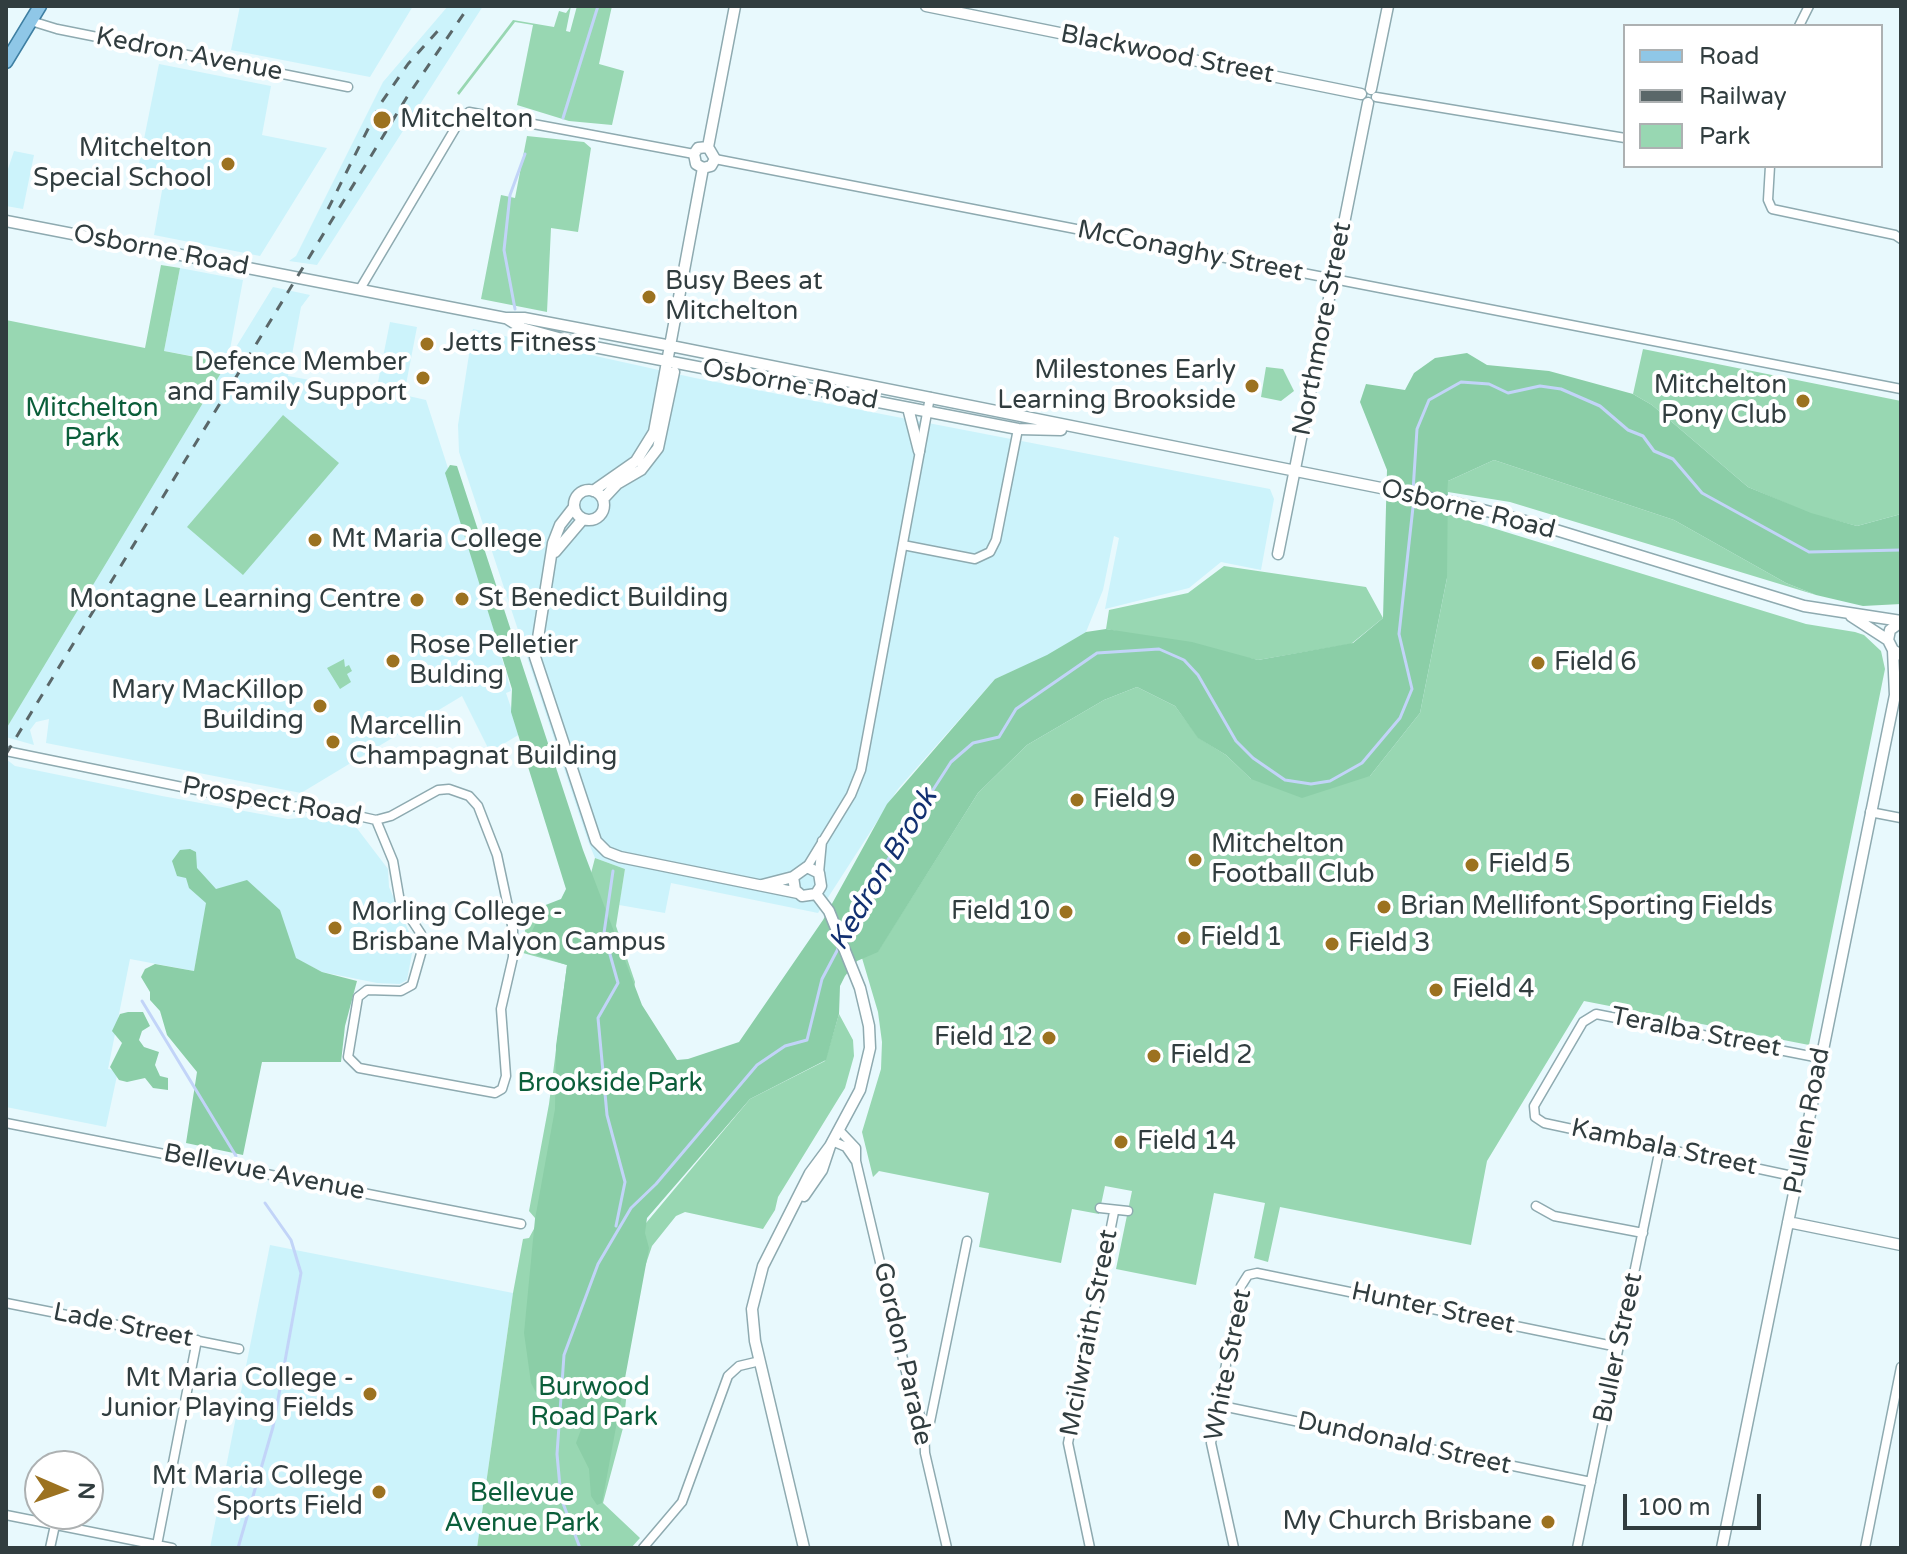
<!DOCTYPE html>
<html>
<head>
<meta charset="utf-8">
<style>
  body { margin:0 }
  #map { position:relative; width:1907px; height:1554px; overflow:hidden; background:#e8f9fd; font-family:"Varela Round",sans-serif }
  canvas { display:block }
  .frame { position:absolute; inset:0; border:8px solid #313d3f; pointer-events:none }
  .legend { position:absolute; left:1623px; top:24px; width:260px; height:144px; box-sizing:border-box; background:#fff; border:2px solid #adb1b2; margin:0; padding:10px 14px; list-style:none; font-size:24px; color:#313d3f }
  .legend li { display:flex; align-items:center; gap:16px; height:40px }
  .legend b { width:40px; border:2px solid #adb1b2 }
  .north { position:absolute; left:24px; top:1450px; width:80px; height:80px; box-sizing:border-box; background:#fff; border:2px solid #adb1b2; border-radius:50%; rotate:92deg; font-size:22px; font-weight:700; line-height:32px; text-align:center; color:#313d3f }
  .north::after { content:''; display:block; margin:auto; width:28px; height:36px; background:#9c7220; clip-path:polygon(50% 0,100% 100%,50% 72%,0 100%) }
  .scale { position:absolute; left:1623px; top:1494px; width:138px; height:36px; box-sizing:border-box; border:4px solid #313d3f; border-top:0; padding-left:10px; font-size:24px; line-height:28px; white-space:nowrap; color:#313d3f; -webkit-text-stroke:6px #fff; paint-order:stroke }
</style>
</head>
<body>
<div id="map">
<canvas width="1907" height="1554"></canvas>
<div class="frame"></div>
<ul class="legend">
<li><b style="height:10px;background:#8fc7e7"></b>Road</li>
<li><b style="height:10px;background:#5a6769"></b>Railway</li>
<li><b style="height:22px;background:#98d7b2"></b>Park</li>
</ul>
<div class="north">N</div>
<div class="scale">100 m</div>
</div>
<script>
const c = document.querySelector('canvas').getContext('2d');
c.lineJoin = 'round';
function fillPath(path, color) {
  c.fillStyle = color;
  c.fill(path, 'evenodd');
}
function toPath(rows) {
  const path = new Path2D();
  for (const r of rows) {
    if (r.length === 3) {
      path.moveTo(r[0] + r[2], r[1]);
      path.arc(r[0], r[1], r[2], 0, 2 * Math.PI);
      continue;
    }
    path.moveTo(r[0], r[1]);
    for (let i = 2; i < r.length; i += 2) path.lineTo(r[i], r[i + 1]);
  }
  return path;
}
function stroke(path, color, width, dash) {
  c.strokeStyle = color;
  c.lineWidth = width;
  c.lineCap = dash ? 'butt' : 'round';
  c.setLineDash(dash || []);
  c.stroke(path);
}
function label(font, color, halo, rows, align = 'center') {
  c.font = font + ' "Varela Round",sans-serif';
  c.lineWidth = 8;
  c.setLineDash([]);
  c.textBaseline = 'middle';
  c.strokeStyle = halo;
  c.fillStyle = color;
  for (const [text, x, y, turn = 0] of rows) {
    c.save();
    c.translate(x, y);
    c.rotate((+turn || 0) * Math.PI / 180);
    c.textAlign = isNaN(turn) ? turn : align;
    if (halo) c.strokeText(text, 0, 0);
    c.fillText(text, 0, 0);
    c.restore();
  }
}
fillPath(toPath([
  [240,6,413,6,370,77,231,50],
  [448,6,483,6,317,265,289,261,296,256,383,82],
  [159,64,271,86,262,135,327,148,260,256,154,235,163,185,136,179],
  [14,151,34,155,23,209,6,206,6,175],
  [180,268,243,280,228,360,273,287,310,295,301,307,288,376,376,392,390,322,417,327,404,395,426,400,497,620,493,627,511,691,506,693,520,734,490,752,462,696,301,793,46,743,49,719,36,722,30,730,34,745,6,737,6,729,41,668,226,362,164,351],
  [473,329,695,378,1270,489,1274,499,1261,570,1221,562,1189,588,1105,609,1119,538,1114,536,1103,590,1086,632,1047,656,995,679,898,789,818,913,671,883,665,913,619,905,625,869,595,858,588,841,459,452,458,425],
  [6,759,15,766,162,796,288,819,311,817,356,827,388,869,389,887,414,943,407,980,400,984,377,983,322,972,206,912,194,971,130,959,108,1069,118,1071,106,1127,6,1107],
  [270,1245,513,1293,477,1548,210,1548]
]), '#ccf3fb');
fillPath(toPath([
  [571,6,566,31,570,32,577,6,612,6,599,64,624,71,612,125,569,121,517,105,533,25,515,22,459,95,457,93,513,20,554,27,559,11,566,13],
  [527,136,584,142,591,148,578,232,551,228,547,312,481,299,501,195,515,198],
  [161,265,180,268,164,351,227,363,6,729,6,320,145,348],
  [1643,349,1901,401,1901,514,1857,526,1811,514,1748,487,1652,405,1633,394],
  [1266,367,1283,369,1294,391,1281,401,1261,397],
  [283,415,339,463,243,575,187,527],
  [1494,460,1674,520,1786,583,1816,595,1510,502,1448,492,1448,481],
  [1447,514,1806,624,1855,632,1864,635,1881,651,1885,669,1809,1045,1584,1001,1487,1161,1471,1245,1280,1207,1268,1262,1254,1258,1265,1203,1214,1193,1196,1285,1116,1269,1132,1191,1105,1186,1099,1214,1072,1209,1061,1263,979,1247,989,1193,879,1171,873,1177,862,1132,881,1069,882,1042,878,1012,862,958,878,951,978,793,1027,745,1104,700,1137,687,1175,706,1199,738,1226,755,1251,779,1370,776,1420,713,1447,578],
  [1224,566,1366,587,1383,618,1351,644,1258,660,1106,629,1109,610,1188,593],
  [344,659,345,667,349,665,352,671,347,674,351,682,340,689,327,668],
  [595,858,625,869,616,926,635,982,632,1000,641,1229,750,1099,825,1061,839,1014,853,1040,854,1056,845,1088,778,1197,775,1210,763,1229,685,1212,676,1216,652,1246,621,1337,626,1400,623,1428,603,1503,640,1538,631,1548,477,1548,513,1293,523,1239,529,1238,535,1227,535,1218,529,1211,549,1104,567,965,523,953,526,936,521,909,584,900]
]), '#98d7b2');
fillPath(toPath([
  [1467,353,1487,365,1549,371,1633,394,1652,405,1748,487,1811,513,1857,526,1901,514,1901,604,1863,606,1816,595,1786,583,1674,520,1494,460,1448,481,1447,578,1420,713,1370,776,1302,798,1251,779,1226,755,1198,738,1175,706,1137,687,1104,700,1027,745,978,793,878,952,857,961,845,976,840,986,839,1014,826,1060,750,1099,647,1218,645,1233,649,1248,602,1503,597,1505,591,1496,589,1469,576,1443,582,1427,579,1422,551,1417,545,1410,531,1383,524,1333,535,1219,555,1109,556,1046,567,965,536,955,539,945,551,946,532,931,536,923,525,913,561,899,566,889,511,712,512,689,445,473,450,465,457,466,583,850,642,1005,677,1060,688,1059,739,1042,823,920,887,804,995,679,1047,655,1086,632,1106,629,1192,642,1258,660,1353,643,1383,618,1387,470,1360,402,1366,384,1405,390,1414,373,1435,358],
  [190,849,196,852,197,868,216,889,247,880,280,910,296,958,322,972,357,981,345,1026,341,1062,262,1062,243,1155,186,1143,197,1072,167,1035,160,1011,150,1000,150,992,141,977,145,969,155,964,194,971,206,903,189,888,186,878,177,876,172,861,180,850],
  [128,1012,143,1012,150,1026,142,1031,139,1040,144,1047,159,1052,155,1065,160,1076,168,1078,168,1090,153,1088,145,1078,127,1082,119,1080,110,1067,122,1043,112,1031,120,1014]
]), '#8bcea7');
stroke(toPath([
  [563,118,598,6],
  [515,309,504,250,510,195,525,154],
  [1413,491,1417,429,1429,400,1461,382,1489,384,1508,393,1540,386,1561,389,1600,406,1628,430,1643,436,1654,451,1673,459,1702,493,1809,552,1901,550],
  [613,871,604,933,618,983,598,1018,607,1115,625,1182,616,1226],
  [844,937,856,909,951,762,973,743,999,737,1016,709,1097,653,1159,649,1184,660,1198,675,1236,741,1253,758,1285,780,1311,784,1330,781,1362,763,1400,718,1412,689,1399,634,1414,498],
  [142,1001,236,1156],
  [238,1548,273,1427,301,1273,291,1240,265,1203],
  [580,1548,561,1498,557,1454,564,1355,598,1264,631,1208,656,1184,757,1065,785,1046,807,1040,822,979,839,947]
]), '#c2d4f8', 3);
const minor = toPath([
  [31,21,57,29,348,87],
  [1799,26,1809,6],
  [1376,97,1625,138],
  [715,159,1901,389],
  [1770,166,1768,200,1772,209,1895,235,1901,239],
  [360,289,456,127,469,112,694,154],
  [903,545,975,559,990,552,996,540,1018,429],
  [6,751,275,806,318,807,376,820,391,816,438,790,449,789,469,796,478,806,497,855,513,930,513,957,501,1009,506,1076,502,1089,495,1093,359,1068,348,1057,358,997,367,990,401,991,412,985,422,950,421,934,400,902,393,861,376,820],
  [1870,812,1901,818],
  [807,867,851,795,861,770,930,397],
  [819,873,822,841],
  [6,1123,521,1224],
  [839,1130,856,1148,856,1161,907,1376,924,1428,925,1453,947,1548],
  [832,1141,846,1147,855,1160],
  [1797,1177,1544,1123,1535,1117,1534,1106,1583,1022,1596,1014,1820,1058],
  [1536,1206,1554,1216,1643,1233],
  [1100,1208,1128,1211],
  [6,1303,239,1349],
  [1217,1405,1591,1482],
  [924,1428,930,1422,967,1241],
  [6,1515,172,1548],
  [157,1545,197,1340],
  [50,1548,55,1525],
  [643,1548,682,1502,728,1376,739,1366,760,1361],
  [1090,1548,1068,1443,1114,1212],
  [1234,1548,1211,1443,1241,1286,1248,1275,1257,1273,1618,1347],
  [1577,1548,1660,1148],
  [1865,1548,1901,1367]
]);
const tertiary = toPath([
  [926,6,1361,94],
  [1371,89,1388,6],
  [708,147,735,6],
  [703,168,696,164,694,154,698,148,708,147],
  [703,168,711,166,715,159,708,147],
  [6,221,505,318,524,318,671,346,1456,503,1533,523,1804,606,1901,621],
  [506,318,522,328,584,345,1018,429,1061,430],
  [908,408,919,451],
  [589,505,15],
  [593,491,636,461,654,432,703,168],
  [603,499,617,484,641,470,658,448,674,372],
  [574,507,560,525,553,543,535,657,596,841,607,852,620,857,798,893],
  [555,552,583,519],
  [1278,554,1368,103],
  [1851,616,1888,640],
  [1901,622,1890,630,1888,640,1893,650,1901,655],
  [762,885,793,877,807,867,819,873,821,886,816,894,802,896,795,890,793,877],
  [804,1196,822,1170,830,1146,860,1090,870,1048,869,1026,860,988,829,911,816,894],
  [1788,1222,1901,1245],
  [804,1548,755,1341,752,1309,763,1266,810,1173,830,1146],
  [1722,1548,1895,695,1893,650]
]);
const primary = toPath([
  [6,62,40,6]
]);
stroke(minor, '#8eaab0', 11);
stroke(tertiary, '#8eaab0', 13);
stroke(primary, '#3e7fa2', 15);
stroke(minor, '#fff', 8);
stroke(tertiary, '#fff', 10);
stroke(primary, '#8fc7e7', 12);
stroke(toPath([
  [328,209,381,103,408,64,444,24],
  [6,754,407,97,469,6]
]), '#5a6769', 3, [10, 10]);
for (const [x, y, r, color] of [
  [382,120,10,"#9c7220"],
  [228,164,8,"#9c7220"],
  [649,297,8,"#9c7220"],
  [427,344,8,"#9c7220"],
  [423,378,8,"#9c7220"],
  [1252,386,8,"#9c7220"],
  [1803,401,8,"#9c7220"],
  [315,540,8,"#9c7220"],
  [462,599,8,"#9c7220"],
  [417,600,8,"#9c7220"],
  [393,661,8,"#9c7220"],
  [1538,663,8,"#9c7220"],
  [320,706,8,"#9c7220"],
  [333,742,8,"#9c7220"],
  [1077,800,8,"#9c7220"],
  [1195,860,8,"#9c7220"],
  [1472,865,8,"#9c7220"],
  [1384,907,8,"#9c7220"],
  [1066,912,8,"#9c7220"],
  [335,928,8,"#9c7220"],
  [1184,938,8,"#9c7220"],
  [1332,944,8,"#9c7220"],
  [1436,990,8,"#9c7220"],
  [1049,1038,8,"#9c7220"],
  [1154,1056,8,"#9c7220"],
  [1121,1142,8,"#9c7220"],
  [370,1394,8,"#9c7220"],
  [379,1492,8,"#9c7220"],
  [1548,1522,8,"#9c7220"]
]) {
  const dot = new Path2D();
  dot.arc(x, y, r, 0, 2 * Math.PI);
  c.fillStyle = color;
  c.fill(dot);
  stroke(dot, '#fff', 3);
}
label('26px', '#313d3f', '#fff', [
  ["Kedron Avenue",189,55,11],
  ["Blackwood Street",1167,55,11],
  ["Osborne Road",161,251,11],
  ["McConaghy Street",1190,252,11],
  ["Northmore Street",1323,329,-79],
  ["Osborne Road",790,385,11],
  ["Osborne Road",1468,510,14],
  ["Prospect Road",272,802,10],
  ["Teralba Street",1696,1033,11],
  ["Pullen Road",1808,1121,-79],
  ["Kambala Street",1664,1148,12],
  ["Bellevue Avenue",264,1173,11],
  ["Hunter Street",1433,1309,12],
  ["Lade Street",123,1326,11],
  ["Mcilwraith Street",1090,1333,-79],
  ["Buller Street",1619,1348,-78],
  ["Gordon Parade",902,1354,77],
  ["White Street",1229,1365,-79],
  ["Dundonald Street",1404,1444,12]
]);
label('26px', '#313d3f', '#fff', [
  ["Mitchelton",400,120],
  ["Mitchelton",212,149,"right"],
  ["Special School",212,179,"right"],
  ["Busy Bees at",665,282],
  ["Mitchelton",665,312],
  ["Jetts Fitness",443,344],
  ["Defence Member",407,363,"right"],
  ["and Family Support",407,393,"right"],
  ["Milestones Early",1236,371,"right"],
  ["Learning Brookside",1236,401,"right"],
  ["Mitchelton",1787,386,"right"],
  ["Pony Club",1787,416,"right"],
  ["Mt Maria College",331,540],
  ["St Benedict Building",478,599],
  ["Montagne Learning Centre",401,600,"right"],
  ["Rose Pelletier",409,646],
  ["Bulding",409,676],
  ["Field 6",1554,663],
  ["Mary MacKillop",304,691,"right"],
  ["Building",304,721,"right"],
  ["Marcellin",349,727],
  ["Champagnat Building",349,757],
  ["Field 9",1093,800],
  ["Mitchelton",1211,845],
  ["Football Club",1211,875],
  ["Field 5",1488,865],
  ["Brian Mellifont Sporting Fields",1400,907],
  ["Field 10",1050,912,"right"],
  ["Morling College -",351,913],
  ["Brisbane Malyon Campus",351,943],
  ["Field 1",1200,938],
  ["Field 3",1348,944],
  ["Field 4",1452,990],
  ["Field 12",1033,1038,"right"],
  ["Field 2",1170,1056],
  ["Field 14",1137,1142],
  ["Mt Maria College -",354,1379,"right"],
  ["Junior Playing Fields",354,1409,"right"],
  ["Mt Maria College",363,1477,"right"],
  ["Sports Field",363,1507,"right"],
  ["My Church Brisbane",1532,1522,"right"]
], 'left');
label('26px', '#0b5e3a', '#fff', [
  ["Mitchelton",92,409],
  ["Park",92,439],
  ["Brookside Park",610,1084],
  ["Burwood",594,1388],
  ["Road Park",594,1418],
  ["Bellevue",522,1494],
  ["Avenue Park",522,1524]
]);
label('italic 28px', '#123071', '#fff', [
  ["Kedron Brook",884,870,-59]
]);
</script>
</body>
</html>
